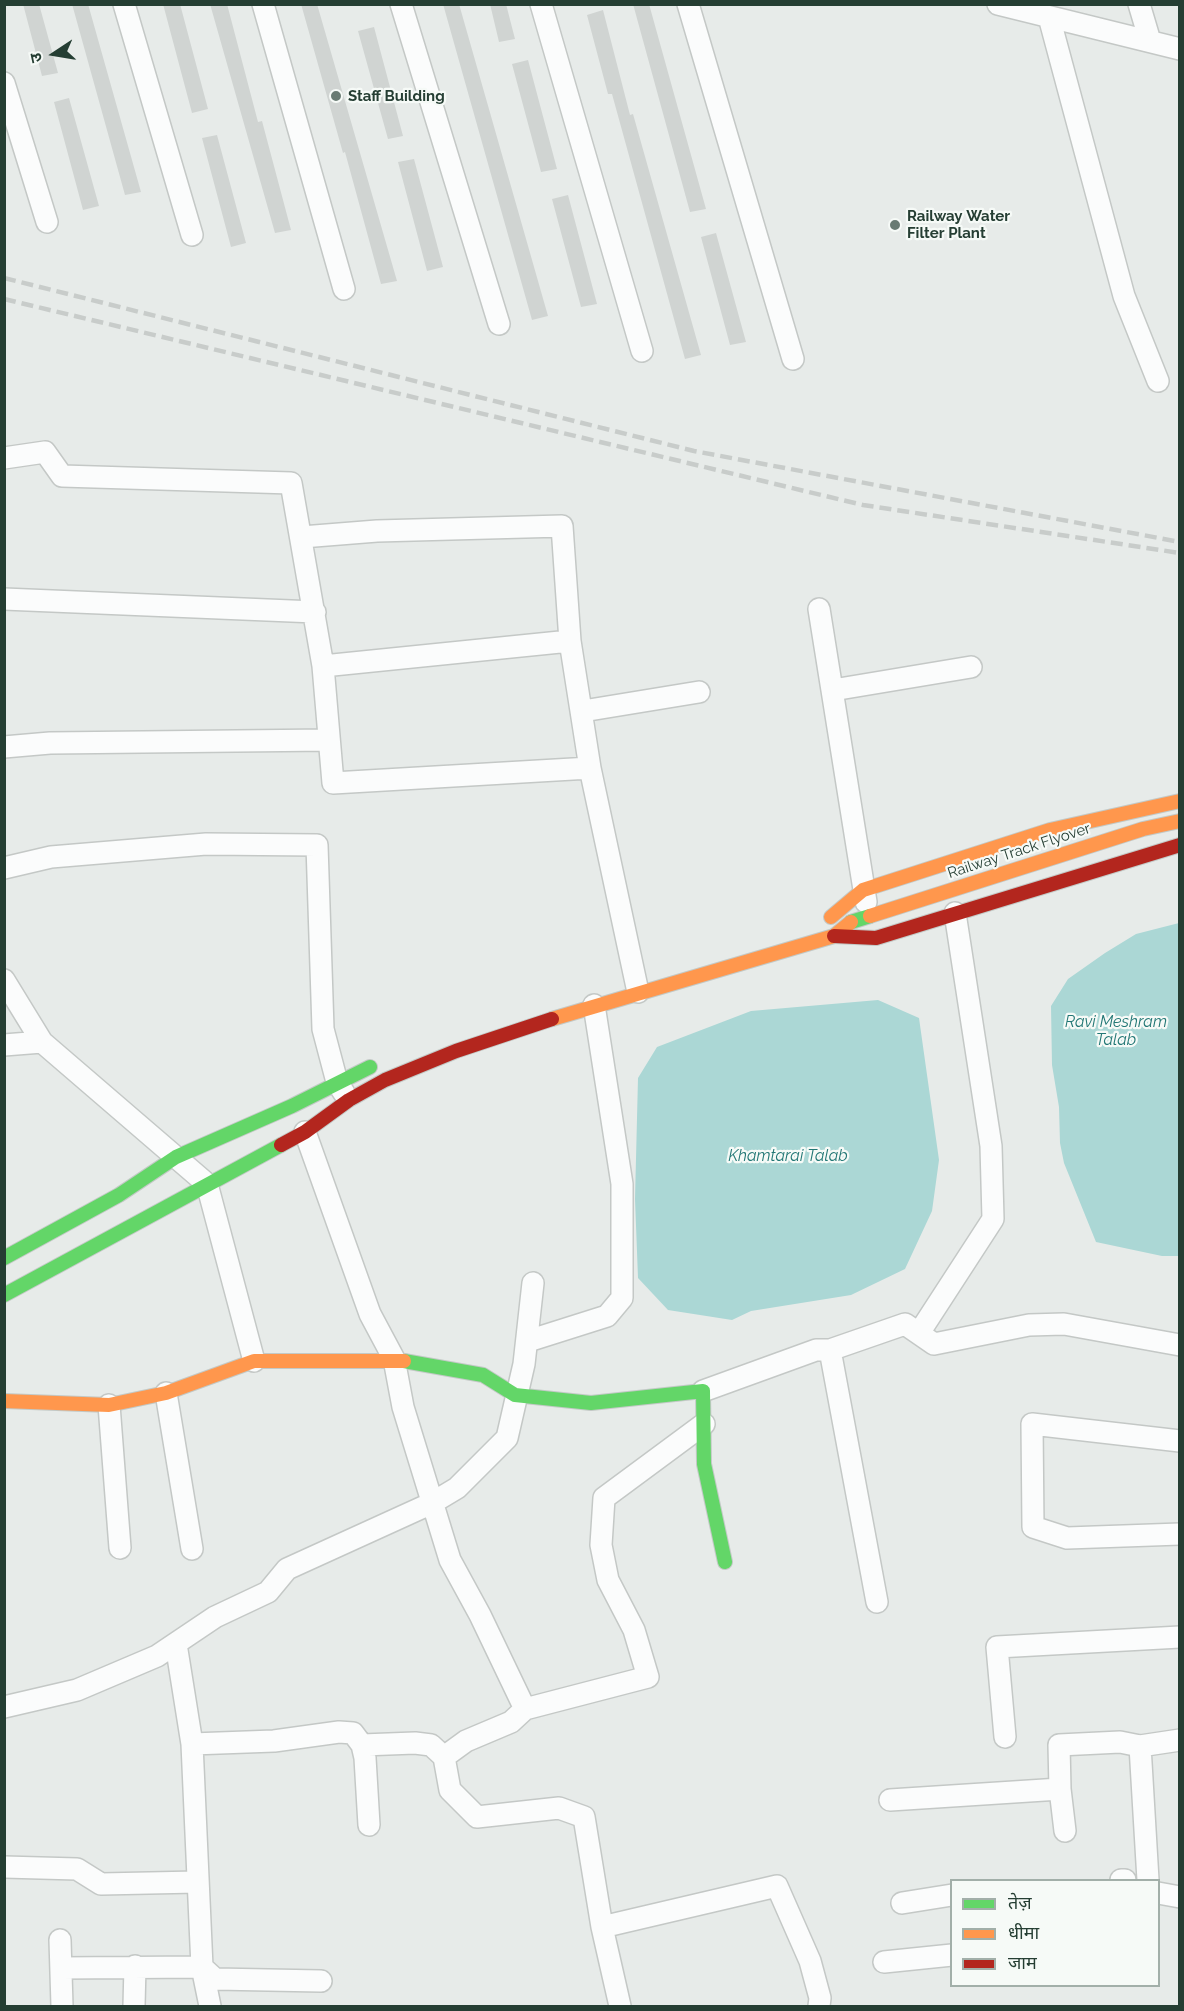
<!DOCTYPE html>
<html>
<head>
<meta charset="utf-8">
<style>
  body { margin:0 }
  #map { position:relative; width:1184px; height:2011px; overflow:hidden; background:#e7ebe9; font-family:Raleway,"Noto Sans Devanagari",sans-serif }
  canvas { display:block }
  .frame { position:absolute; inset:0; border:6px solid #253e33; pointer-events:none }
  .legend { position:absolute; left:950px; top:1879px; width:210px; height:108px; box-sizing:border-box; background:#f6faf7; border:2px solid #a2afa9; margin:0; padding:8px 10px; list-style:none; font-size:18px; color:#253e33 }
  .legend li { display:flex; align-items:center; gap:12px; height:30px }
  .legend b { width:30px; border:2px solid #a2afa9 }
  .north { position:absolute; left:24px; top:24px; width:60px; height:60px; -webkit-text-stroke:4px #f6faf7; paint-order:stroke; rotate:258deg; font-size:16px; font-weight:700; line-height:24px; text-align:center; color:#253e33 }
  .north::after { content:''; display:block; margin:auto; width:21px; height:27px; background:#253e33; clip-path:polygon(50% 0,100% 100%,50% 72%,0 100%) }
</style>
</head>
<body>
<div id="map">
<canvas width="1184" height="2011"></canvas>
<div class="frame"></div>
<ul class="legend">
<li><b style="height:8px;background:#63d668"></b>तेज़</li>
<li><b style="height:8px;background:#ff974d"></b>धीमा</li>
<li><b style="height:8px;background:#b3261e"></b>जाम</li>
</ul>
<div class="north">उ</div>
</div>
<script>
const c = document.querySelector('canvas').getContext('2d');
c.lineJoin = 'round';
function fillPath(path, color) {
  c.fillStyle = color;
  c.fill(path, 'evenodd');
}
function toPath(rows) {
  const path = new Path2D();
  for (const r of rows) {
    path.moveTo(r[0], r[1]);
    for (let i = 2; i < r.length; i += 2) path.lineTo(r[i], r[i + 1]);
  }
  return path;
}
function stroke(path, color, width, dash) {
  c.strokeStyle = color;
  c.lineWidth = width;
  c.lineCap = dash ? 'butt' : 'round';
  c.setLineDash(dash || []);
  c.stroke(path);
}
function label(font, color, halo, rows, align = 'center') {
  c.font = font + ' Raleway,sans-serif';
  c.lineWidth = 4.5;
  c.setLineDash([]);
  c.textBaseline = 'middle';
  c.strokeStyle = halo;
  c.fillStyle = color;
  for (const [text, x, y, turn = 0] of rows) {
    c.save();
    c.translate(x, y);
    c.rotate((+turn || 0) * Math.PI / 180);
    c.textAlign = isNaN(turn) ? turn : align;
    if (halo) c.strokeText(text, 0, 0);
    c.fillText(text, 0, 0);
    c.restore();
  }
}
fillPath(toPath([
  [1179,923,1179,1256,1162,1256,1096,1242,1064,1163,1060,1143,1059,1107,1052,1065,1051,1006,1068,979,1105,953,1136,934],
  [878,1000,919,1018,939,1160,932,1211,905,1269,851,1295,751,1311,732,1320,668,1310,638,1278,635,1199,638,1078,657,1047,751,1011]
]), '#abd7d5');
fillPath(toPath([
  [23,4,39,4,58,73,42,76],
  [72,4,88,4,141,192,125,195],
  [163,4,180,4,208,109,192,113],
  [210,4,227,4,258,122,262,121,291,230,275,233],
  [301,4,317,4,397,281,381,284,345,152,343,153],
  [443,4,459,4,548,316,532,320],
  [490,4,506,4,515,39,499,42],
  [633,4,649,4,706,209,690,212],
  [603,10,630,115,633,114,701,355,685,359,612,94,608,94,587,15],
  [374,27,403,136,388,139,358,31],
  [528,60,557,169,541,172,512,64],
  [69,98,99,206,83,210,54,102],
  [217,135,246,243,231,247,202,138],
  [414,159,443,267,427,271,398,162],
  [568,195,597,304,581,307,552,199],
  [716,233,746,342,730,345,701,237]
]), '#d0d4d2');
const street = toPath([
  [124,4,192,235],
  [263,4,344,289],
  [401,4,499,324],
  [541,4,642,351],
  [688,4,793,359],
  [998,4,1180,49],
  [1139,4,1150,41],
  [1049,17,1124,296,1158,381],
  [4,83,47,222],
  [4,458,45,452,62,476,291,483,323,666,333,783,590,768],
  [302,537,377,531,562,526,570,641,590,768,638,992],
  [4,599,315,612],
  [819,609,866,902],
  [323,666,570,641],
  [833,690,971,667],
  [583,711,699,692],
  [4,747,50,743,329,740],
  [4,868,51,857,206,844,317,845,323,1029,337,1082,344,1093],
  [4,980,42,1042,207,1184,254,1361],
  [4,1045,42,1042],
  [305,1132,370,1314,394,1359,403,1407,450,1560,480,1615,525,1709],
  [919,1333,993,1219,991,1146,955,913],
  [528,1341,607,1316,622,1298,622,1184,594,1005],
  [830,1350,877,1602],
  [703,1391,816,1350,830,1350,905,1324,934,1344,1029,1325,1064,1324,1180,1345],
  [166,1393,192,1549],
  [109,1405,120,1548],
  [1180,1441,1032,1424,1033,1527,1067,1538,1180,1534],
  [176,1644,192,1744,202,1967,210,2006],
  [4,1707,77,1690,157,1656,215,1617,268,1592,287,1569,432,1503,457,1488,507,1438,524,1364,533,1283],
  [1005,1737,997,1647,1180,1637],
  [192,1744,274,1741,339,1732,353,1733,362,1745,365,1758,369,1825],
  [362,1745,415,1743,431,1745,444,1757,450,1790,477,1817,559,1808,584,1817,602,1927,620,2006],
  [1140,1746,1148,1880],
  [444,1757,466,1741,511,1722,525,1709,648,1677,634,1630,608,1580,601,1545,604,1498,704,1424],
  [1060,1789,1065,1831],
  [890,1800,1060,1789,1059,1745,1120,1742,1140,1746,1180,1740],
  [4,1867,77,1869,101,1884,197,1882],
  [1121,1880,1125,1880],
  [1158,1893,1180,1897],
  [902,1903,952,1895],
  [602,1927,777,1886,810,1961,820,1998,819,2006],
  [60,1940,62,2006],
  [884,1962,952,1955],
  [61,1968,202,1967,215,1979,321,1981],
  [134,2006,135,1966]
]);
const fast = toPath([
  [851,922,870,916],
  [4,1258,119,1195,176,1157,292,1106,370,1067],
  [4,1295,281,1145],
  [404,1361,483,1375,515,1395,591,1403,703,1391,704,1464,725,1562]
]);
const slow = toPath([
  [870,916,1143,829,1180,821],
  [831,917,863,890,1050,830,1180,801],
  [552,1019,834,936,851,922],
  [4,1401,109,1405,166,1393,254,1361,404,1361]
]);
const jam = toPath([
  [834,936,876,938,1180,845],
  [281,1145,305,1132,349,1100,385,1080,456,1051,552,1019]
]);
stroke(street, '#c4c8c6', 24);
stroke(fast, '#c3c9c6', 16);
stroke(slow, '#c3c9c6', 16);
stroke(jam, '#c3c9c6', 16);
stroke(street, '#fbfcfc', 21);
stroke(fast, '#63d668', 14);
stroke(slow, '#ff974d', 14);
stroke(jam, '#b3261e', 14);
stroke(toPath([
  [4,278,694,451,1180,542],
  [4,299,863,505,1180,553]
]), '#c8ccca', 4.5, [12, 6]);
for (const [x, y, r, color] of [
  [336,96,6,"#697b73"],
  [895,225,6,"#697b73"]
]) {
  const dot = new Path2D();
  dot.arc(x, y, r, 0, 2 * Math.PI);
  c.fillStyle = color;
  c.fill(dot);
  stroke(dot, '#f6faf7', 2);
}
label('bold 15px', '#253e33', '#f6faf7', [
  ["Staff Building",348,96],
  ["Railway Water",907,216],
  ["Filter Plant",907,233]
], 'left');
label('15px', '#253e33', '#f6faf7', [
  ["Railway Track Flyover",1019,851,-18]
]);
label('italic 16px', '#227775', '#f6faf7', [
  ["Ravi Meshram",1116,1022],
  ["Talab",1116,1040],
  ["Khamtarai Talab",788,1156]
]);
</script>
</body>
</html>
